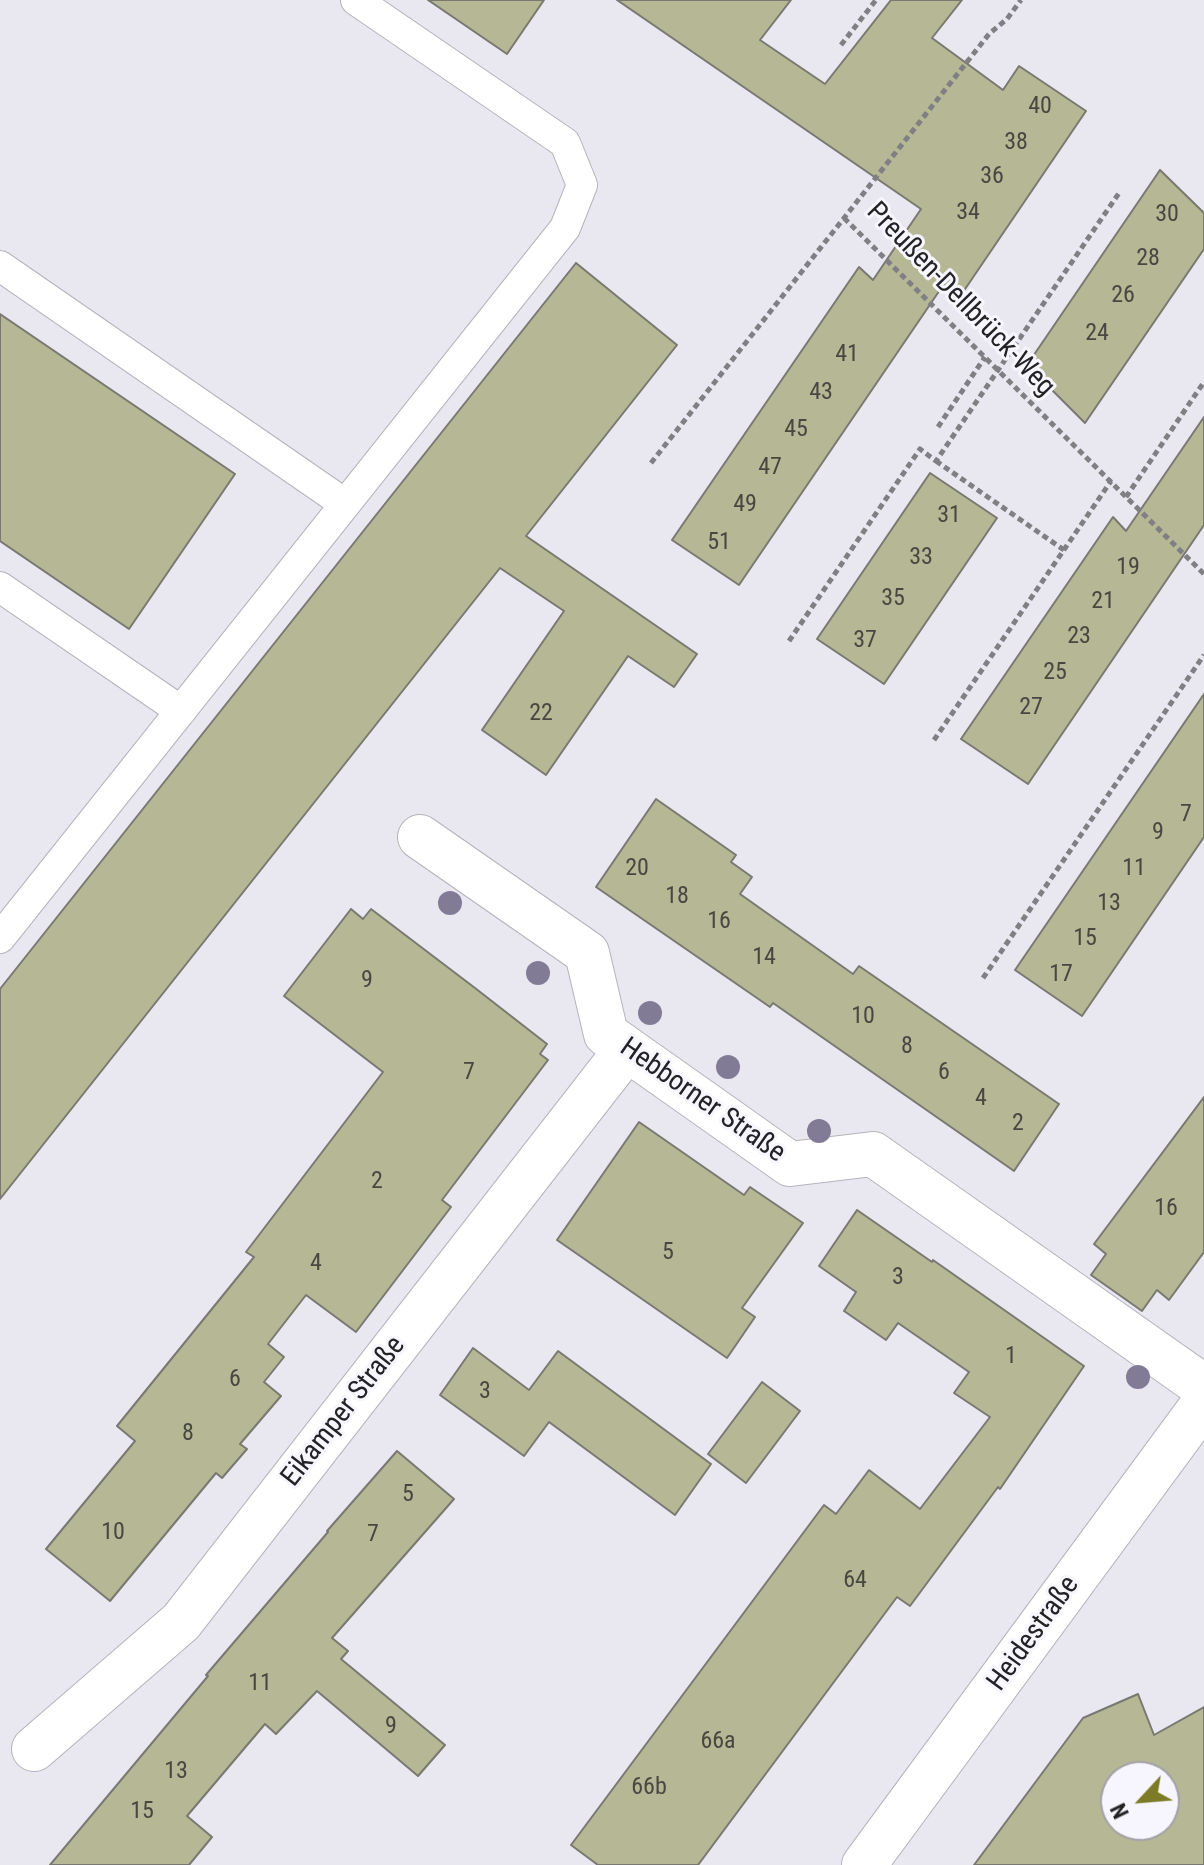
<!DOCTYPE html>
<html>
<head>
<meta charset="utf-8">
<style>
  body { margin:0 }
  #map { position:relative; width:1204px; height:1865px; overflow:hidden; background:#e9e8f0; font-family:"Roboto Condensed",sans-serif }
  canvas { display:block }
  .north { position:absolute; left:1100px; top:1761px; width:80px; height:80px; box-sizing:border-box; background:#f7f5fd; border:2px solid #a2a1a7; border-radius:50%; rotate:244deg; font-size:22px; font-weight:700; line-height:32px; text-align:center; color:#232325 }
  .north::after { content:''; display:block; margin:auto; width:28px; height:36px; background:#7b7c25; clip-path:polygon(50% 0,100% 100%,50% 72%,0 100%) }
</style>
</head>
<body>
<div id="map">
<canvas width="1204" height="1865"></canvas>
<div class="north">N</div>
</div>
<script>
const c = document.querySelector('canvas').getContext('2d');
c.lineJoin = 'round';
function fillPath(path, color) {
  c.fillStyle = color;
  c.fill(path, 'evenodd');
}
function toPath(rows) {
  const path = new Path2D();
  for (const r of rows) {
    path.moveTo(r[0], r[1]);
    for (let i = 2; i < r.length; i += 2) path.lineTo(r[i], r[i + 1]);
  }
  return path;
}
function stroke(path, color, width, dash) {
  c.strokeStyle = color;
  c.lineWidth = width;
  c.lineCap = dash ? 'butt' : 'round';
  c.setLineDash(dash || []);
  c.stroke(path);
}
function label(font, color, halo, rows, align = 'center') {
  c.font = font + ' "Roboto Condensed",sans-serif';
  c.lineWidth = 6;
  c.setLineDash([]);
  c.textBaseline = 'middle';
  c.strokeStyle = halo;
  c.fillStyle = color;
  for (const [text, x, y, turn = 0] of rows) {
    c.save();
    c.translate(x, y);
    c.rotate((+turn || 0) * Math.PI / 180);
    c.textAlign = isNaN(turn) ? turn : align;
    if (halo) c.strokeText(text, 0, 0);
    c.fillText(text, 0, 0);
    c.restore();
  }
}
const building = toPath([
  [428,0,544,0,507,54,428,0],
  [617,0,791,0,760,40,825,84,891,0,962,0,932,38,1003,90,1019,66,1086,111,959,298,944,284,739,585,672,540,859,267,873,280,921,209,617,0],
  [1160,170,1204,213,1204,249,1085,423,1027,365,1160,170],
  [576,263,677,345,526,536,697,654,674,687,628,656,546,775,482,730,564,611,500,568,0,1199,0,989,576,263],
  [0,314,235,474,129,629,0,541,0,314],
  [1204,417,1204,525,1028,784,961,739,1113,517,1126,531,1204,417],
  [930,473,997,518,884,684,817,639,930,473],
  [1204,694,1204,837,1082,1016,1015,970,1204,694],
  [656,799,736,855,731,862,752,877,740,894,853,974,859,966,1059,1104,1014,1171,773,1003,770,1007,596,887,656,799],
  [351,909,363,919,371,909,475,988,547,1044,540,1054,548,1060,442,1200,451,1207,356,1332,306,1295,268,1344,284,1357,264,1382,281,1396,240,1444,247,1449,222,1478,216,1473,110,1601,46,1549,135,1441,117,1426,254,1257,246,1252,383,1072,284,996,351,909],
  [1204,1097,1204,1252,1169,1300,1157,1290,1142,1311,1091,1275,1106,1254,1094,1244,1204,1097],
  [639,1122,744,1195,750,1187,803,1223,742,1308,755,1317,727,1358,557,1240,639,1122],
  [857,1210,932,1262,933,1260,1084,1366,1000,1489,998,1487,910,1606,897,1597,698,1865,598,1865,571,1845,824,1505,836,1514,869,1470,920,1509,990,1417,954,1393,969,1372,898,1323,886,1340,844,1311,856,1292,819,1266,857,1210],
  [473,1348,529,1390,558,1351,711,1464,675,1515,549,1422,524,1456,440,1395,473,1348],
  [762,1382,800,1411,746,1483,708,1454,762,1382],
  [397,1451,454,1499,332,1638,348,1651,341,1659,445,1745,418,1776,317,1691,276,1734,265,1724,187,1816,212,1837,189,1865,50,1865,208,1676,206,1675,328,1532,327,1531,397,1451],
  [1138,1694,1154,1735,1204,1707,1204,1865,974,1865,1083,1718,1138,1694],
  [1116,1777,1164,1777,1164,1825,1116,1825,1116,1777]
]);
fillPath(building, '#b5b795');
stroke(building, '#797972', 2);
const lane = toPath([
  [0,266,345,504],
  [0,587,181,711],
  [0,938,565,228,582,185,565,143,356,0]
]);
const street = toPath([
  [420,837,587,953,606,1034,627,1049,790,1164,873,1154,1204,1387],
  [34,1749,181,1622,627,1049],
  [864,1865,1204,1403]
]);
stroke(lane, '#b5b3bb', 32);
stroke(street, '#b5b3bb', 46);
stroke(toPath([
  [841,45,876,0],
  [844,218,1204,574],
  [938,427,985,357],
  [936,461,1064,550],
  [651,463,989,34,1007,19,1021,0],
  [1126,497,1204,382],
  [789,641,920,449,936,461,1119,193],
  [934,740,1111,481],
  [983,978,1204,655]
]), '#807f84', 5, [6, 4]);
stroke(lane, '#fff', 30);
stroke(street, '#fff', 44);
c.fillStyle = '#827b96';
for (const [x, y] of [
  [450,903],
  [538,973],
  [650,1013],
  [728,1067],
  [819,1131],
  [1138,1377]
]) {
  c.beginPath();
  c.arc(x, y, 12, 0, 2 * Math.PI);
  c.fill();
}
label('24px', '#484841', null, [
  ["40",1040,107],
  ["38",1016,143],
  ["36",992,177],
  ["34",968,213],
  ["30",1167,215],
  ["28",1148,259],
  ["26",1123,296],
  ["24",1097,334],
  ["41",847,355],
  ["43",821,393],
  ["45",796,430],
  ["47",770,468],
  ["49",745,505],
  ["31",949,516],
  ["51",719,543],
  ["33",921,558],
  ["19",1128,568],
  ["35",893,599],
  ["21",1103,602],
  ["23",1079,637],
  ["37",865,641],
  ["25",1055,673],
  ["27",1031,708],
  ["22",541,714],
  ["7",1186,815],
  ["9",1158,833],
  ["20",637,869],
  ["11",1134,869],
  ["18",677,897],
  ["13",1109,904],
  ["16",719,922],
  ["15",1085,939],
  ["14",764,958],
  ["17",1061,975],
  ["9",367,981],
  ["10",863,1017],
  ["8",907,1047],
  ["7",469,1073],
  ["6",944,1073],
  ["4",981,1099],
  ["2",1018,1124],
  ["2",377,1182],
  ["16",1166,1209],
  ["5",668,1253],
  ["4",316,1264],
  ["3",898,1278],
  ["1",1011,1357],
  ["6",235,1380],
  ["3",485,1392],
  ["8",188,1434],
  ["5",408,1495],
  ["10",113,1533],
  ["7",373,1535],
  ["64",855,1581],
  ["11",260,1684],
  ["9",391,1727],
  ["66a",718,1742],
  ["13",176,1772],
  ["66b",649,1788],
  ["15",142,1812]
]);
label('28px', '#232325', '#f7f5fd', [
  ["Preußen-Dellbrück-Weg",960,300,46],
  ["Hebborner Straße",702,1101,35],
  ["Eikamper Straße",344,1412,-52],
  ["Heidestraße",1034,1634,-54]
]);
</script>
</body>
</html>
